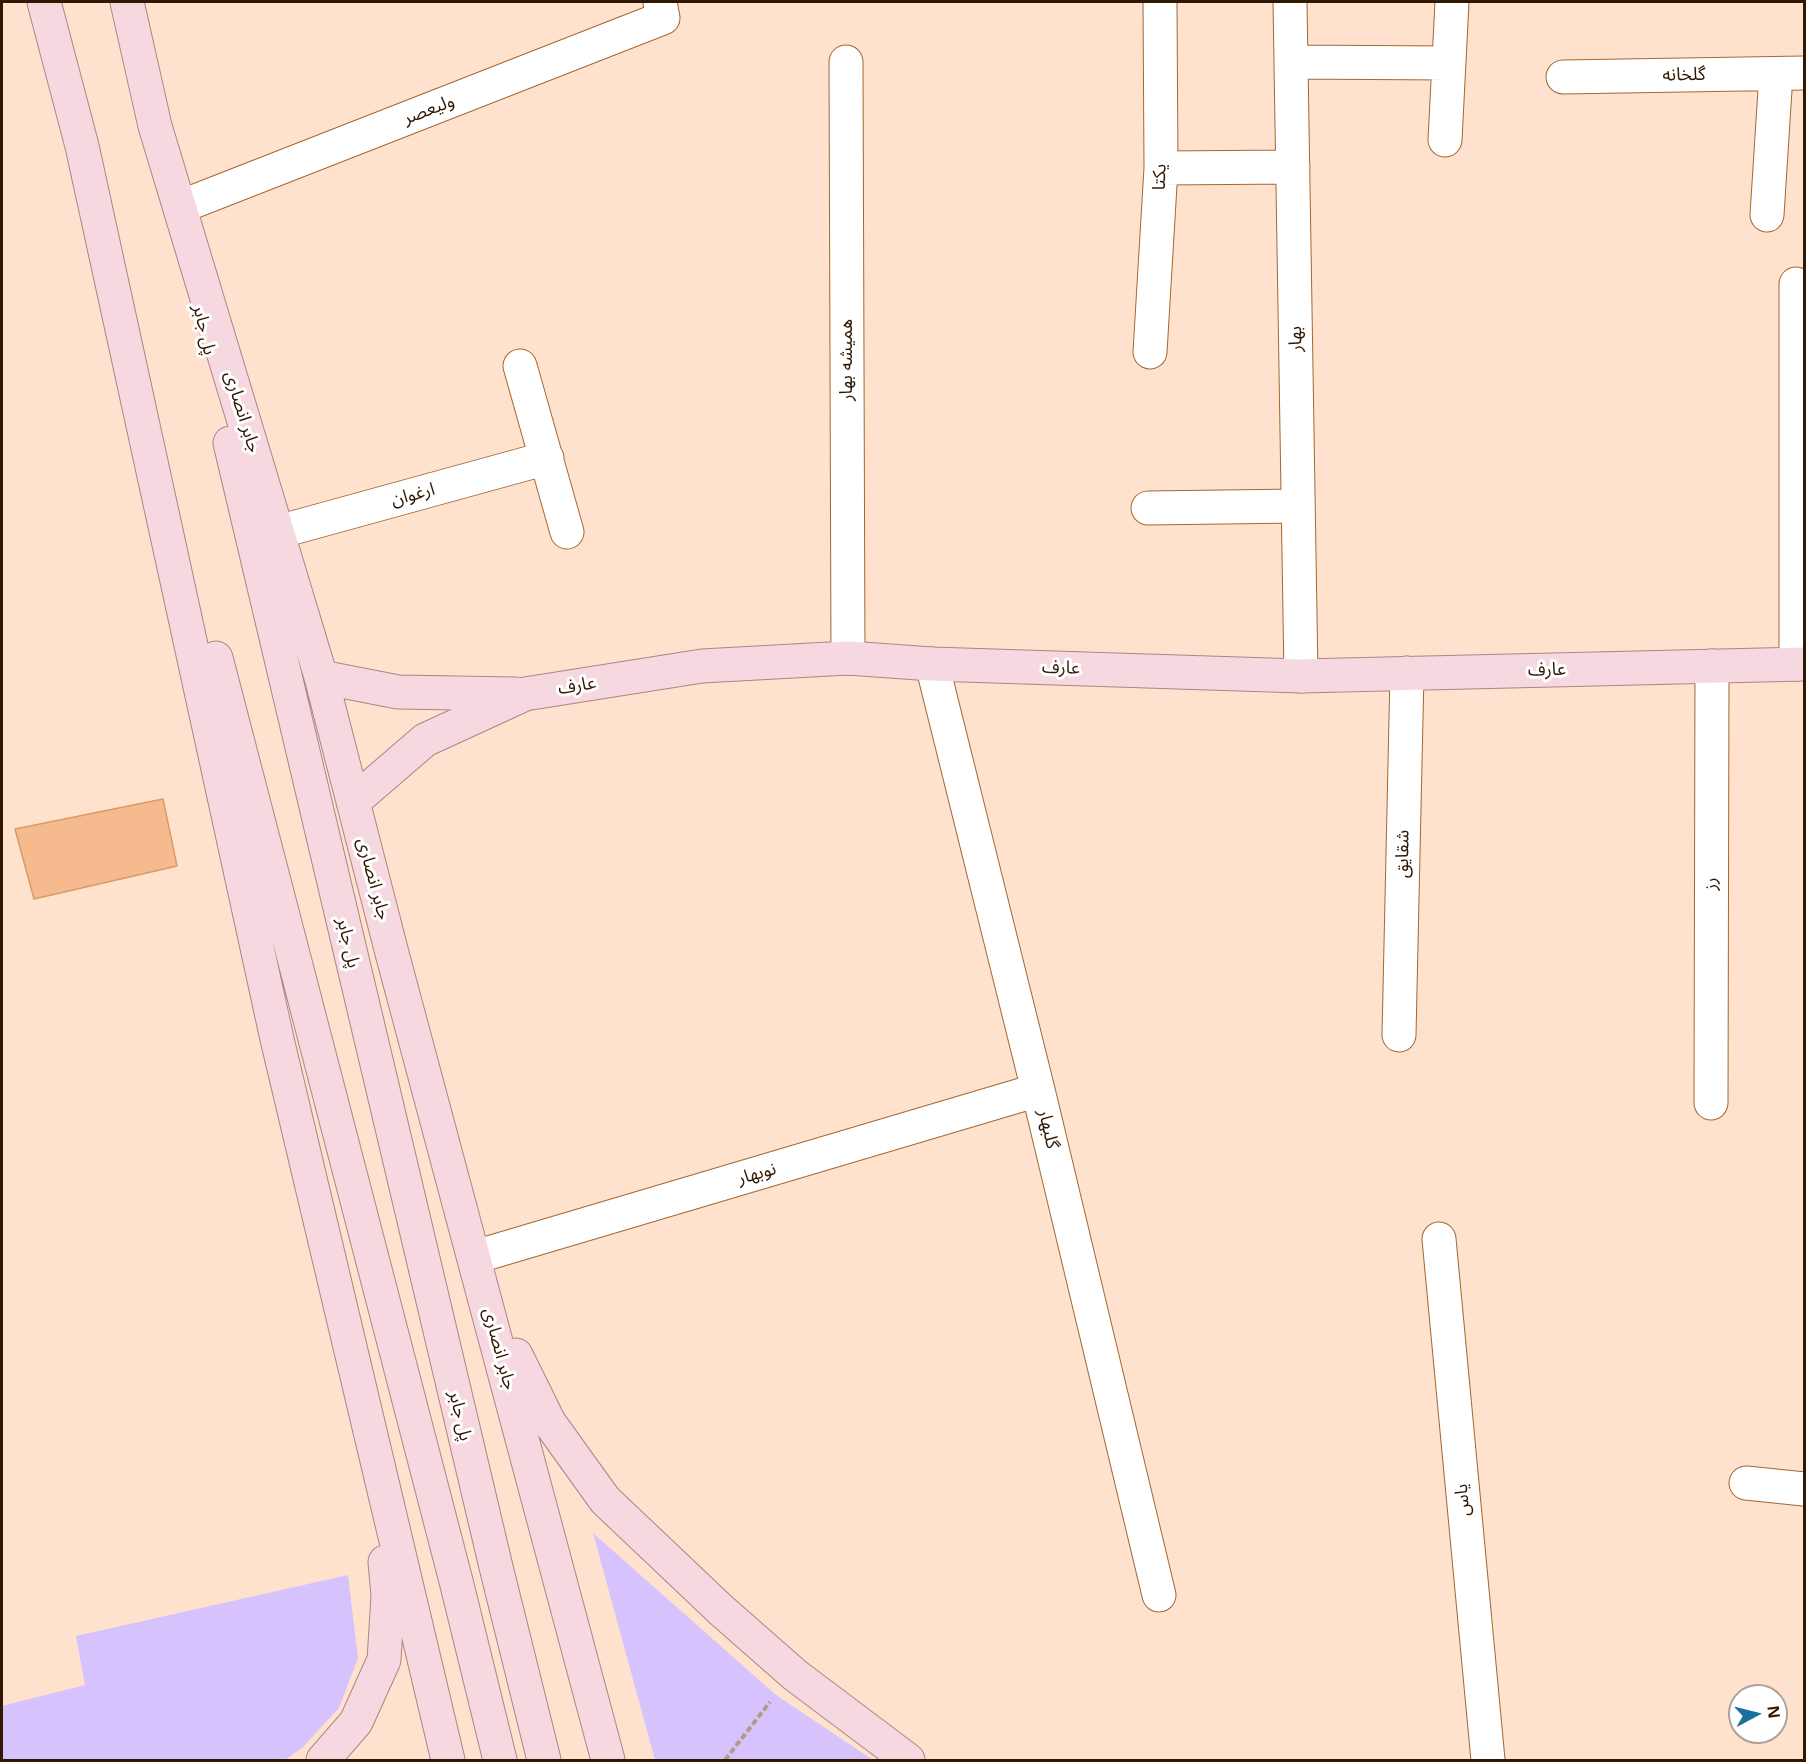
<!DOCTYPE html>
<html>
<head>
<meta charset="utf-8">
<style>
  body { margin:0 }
  #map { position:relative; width:1806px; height:1762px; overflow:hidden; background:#fee2cd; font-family:"Noto Sans",sans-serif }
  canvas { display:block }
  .frame { position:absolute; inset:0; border:3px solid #311803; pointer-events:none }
  .north { position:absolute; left:1728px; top:1684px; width:60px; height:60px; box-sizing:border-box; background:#fff; border:2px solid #ada39a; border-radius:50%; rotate:83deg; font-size:16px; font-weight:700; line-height:24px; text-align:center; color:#311803 }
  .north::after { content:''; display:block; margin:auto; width:21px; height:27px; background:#18709f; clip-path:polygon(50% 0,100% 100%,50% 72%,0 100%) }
</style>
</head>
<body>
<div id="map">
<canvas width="1806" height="1762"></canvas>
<div class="frame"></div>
<div class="north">N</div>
</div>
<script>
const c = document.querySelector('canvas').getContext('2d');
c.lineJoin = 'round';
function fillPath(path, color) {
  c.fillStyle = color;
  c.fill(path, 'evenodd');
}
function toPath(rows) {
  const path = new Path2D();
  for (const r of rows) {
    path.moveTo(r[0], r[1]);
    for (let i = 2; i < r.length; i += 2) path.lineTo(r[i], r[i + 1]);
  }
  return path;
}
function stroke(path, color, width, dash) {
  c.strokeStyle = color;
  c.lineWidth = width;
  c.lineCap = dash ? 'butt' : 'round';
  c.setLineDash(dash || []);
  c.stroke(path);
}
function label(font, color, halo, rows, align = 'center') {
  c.font = font + ' "Noto Sans","Noto Sans Arabic",sans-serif';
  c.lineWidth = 6;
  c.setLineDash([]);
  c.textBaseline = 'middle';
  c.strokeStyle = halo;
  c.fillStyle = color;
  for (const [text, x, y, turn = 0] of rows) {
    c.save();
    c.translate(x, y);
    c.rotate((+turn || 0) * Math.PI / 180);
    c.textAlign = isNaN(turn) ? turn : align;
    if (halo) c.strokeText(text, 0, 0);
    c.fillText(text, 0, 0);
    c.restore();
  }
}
fillPath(toPath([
  [593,1533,776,1695,873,1760,655,1760],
  [348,1575,358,1658,339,1708,302,1748,285,1760,2,1760,2,1706,85,1685,76,1636]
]), '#d6c3fe');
const building = toPath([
  [163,799,177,866,34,899,15,829,163,799]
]);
fillPath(building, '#f5bb8f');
stroke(building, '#db9a65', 1.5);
const minor = toPath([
  [1290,2,1301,676],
  [846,62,848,658],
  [1291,62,1449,63],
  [1563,77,1804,73],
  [1445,140,1452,2],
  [1161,168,1293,167],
  [180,207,663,18,660,2],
  [1767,215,1776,74],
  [1796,284,1796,664],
  [1150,352,1161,168,1160,2],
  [520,366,567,532],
  [1148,508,1298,506],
  [278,532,547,458],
  [932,664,1038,1090,1159,1595],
  [1399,1035,1407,673],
  [1711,1103,1712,666],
  [1439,1239,1488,1760],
  [475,1257,1038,1090],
  [1746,1483,1804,1489]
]);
const major = toPath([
  [44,2,82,146,277,1039,448,1760],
  [127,2,155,126,321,677,393,957,608,1760],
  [230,443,496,1567,544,1760],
  [216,658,456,1581,500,1760],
  [321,677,398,692,515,694],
  [353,802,425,740,525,694,702,666,848,658,932,664,1301,676,1804,664],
  [516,1355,549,1422,605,1500,721,1610,795,1675,908,1760],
  [323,1760,356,1722,384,1660,388,1596,385,1562]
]);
stroke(minor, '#a46732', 35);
stroke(major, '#ad8486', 35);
stroke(toPath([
  [725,1760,770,1702]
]), '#b59a85', 4, [6, 3]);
stroke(minor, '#fff', 33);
stroke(major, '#f6d8e1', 33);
label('18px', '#311803', '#fff', [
  ["گلخانه",1684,75,-1],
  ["ولیعصر",429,110,-21],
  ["یکتا",1160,177,-88],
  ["پل جابر",204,330,77],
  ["بهار",1296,339,-91],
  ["همیشه بهار",847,360,-90],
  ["جابر انصاری",242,412,73],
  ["ارغوان",413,495,-15],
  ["عارف",1061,668,2],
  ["عارف",1547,670,-1],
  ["عارف",577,686,-9],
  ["شقایق",1403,854,-89],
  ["جابر انصاری",373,879,75],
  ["رز",1711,884,-90],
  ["پل جابر",348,943,77],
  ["گلبهار",1048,1129,77],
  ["نوبهار",757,1174,-16],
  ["جابر انصاری",499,1349,75],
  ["پل جابر",460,1416,77],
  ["یاس",1463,1500,-95]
]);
</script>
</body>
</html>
